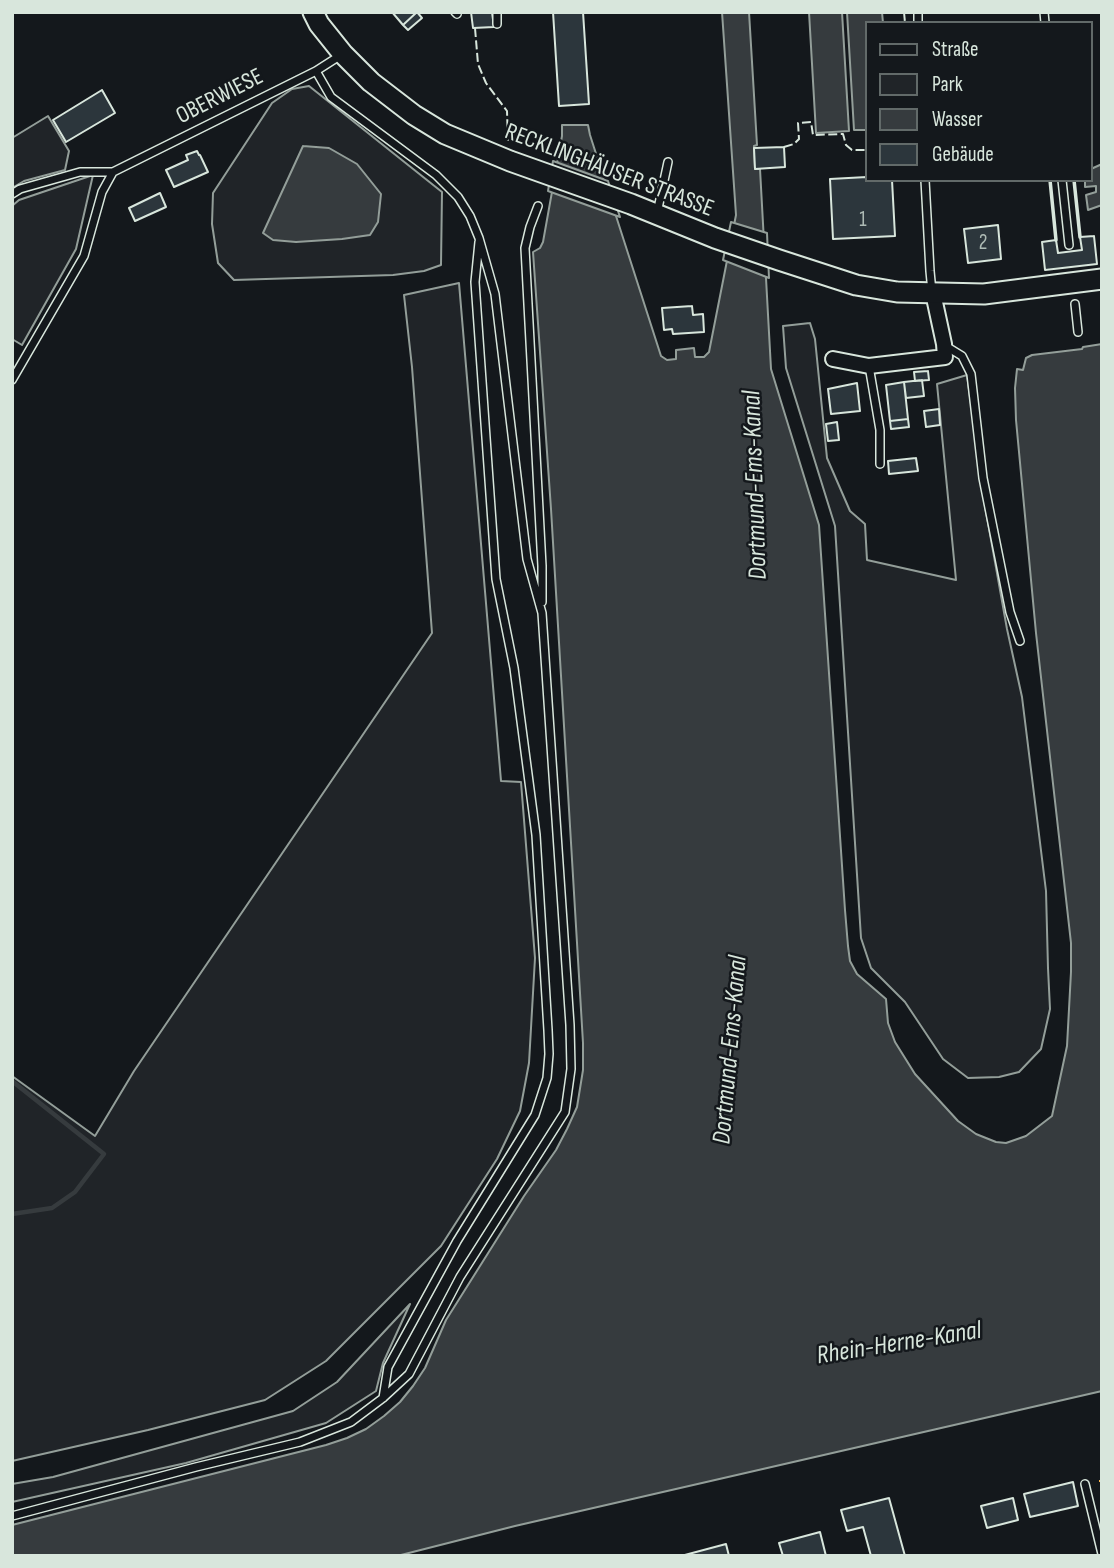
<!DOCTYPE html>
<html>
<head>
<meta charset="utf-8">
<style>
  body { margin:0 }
  #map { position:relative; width:1114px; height:1568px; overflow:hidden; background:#14181c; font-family:"Sofia Sans Condensed",sans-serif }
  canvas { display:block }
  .frame { position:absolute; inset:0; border:14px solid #d8e6dc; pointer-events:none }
  .legend { position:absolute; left:865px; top:21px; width:228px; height:161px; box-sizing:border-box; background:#14181c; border:2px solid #626a69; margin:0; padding:9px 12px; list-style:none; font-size:21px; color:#d8e6dc }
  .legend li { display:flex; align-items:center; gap:14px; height:35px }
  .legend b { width:35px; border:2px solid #626a69 }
</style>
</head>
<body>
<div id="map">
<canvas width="1114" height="1568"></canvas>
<div class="frame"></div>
<ul class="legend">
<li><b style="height:9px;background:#14181c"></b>Straße</li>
<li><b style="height:19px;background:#202428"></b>Park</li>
<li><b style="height:19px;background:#363b3e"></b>Wasser</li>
<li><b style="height:19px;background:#2c363c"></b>Gebäude</li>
</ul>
</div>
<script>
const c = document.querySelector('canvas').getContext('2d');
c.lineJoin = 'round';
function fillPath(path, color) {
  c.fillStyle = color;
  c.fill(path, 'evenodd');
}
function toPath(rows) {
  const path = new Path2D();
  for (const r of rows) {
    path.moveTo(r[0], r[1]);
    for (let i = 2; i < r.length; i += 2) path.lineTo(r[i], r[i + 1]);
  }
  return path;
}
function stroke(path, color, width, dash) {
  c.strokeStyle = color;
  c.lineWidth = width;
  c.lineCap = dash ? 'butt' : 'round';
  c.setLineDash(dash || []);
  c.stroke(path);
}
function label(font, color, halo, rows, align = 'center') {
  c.font = font + ' "Sofia Sans Condensed",sans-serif';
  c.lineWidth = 5;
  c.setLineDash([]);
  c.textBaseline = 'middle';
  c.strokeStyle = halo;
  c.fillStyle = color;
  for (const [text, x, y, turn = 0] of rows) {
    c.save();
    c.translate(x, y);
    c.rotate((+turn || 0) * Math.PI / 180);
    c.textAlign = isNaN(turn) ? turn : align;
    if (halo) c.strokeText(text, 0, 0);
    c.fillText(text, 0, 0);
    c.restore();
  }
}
const green = toPath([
  [309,86,442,192,441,265,424,271,393,275,234,280,218,263,212,224,213,193,272,103,292,89,309,86],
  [48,116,69,151,65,170,24,181,12,188,12,138,48,116],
  [93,175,76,249,22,345,12,339,12,206,19,200,93,175],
  [459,283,501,781,521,782,535,958,529,1063,520,1111,497,1159,441,1246,326,1361,265,1400,148,1430,12,1461,12,1076,95,1136,134,1071,432,633,412,367,404,295,459,283],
  [810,323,815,339,827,458,850,511,865,524,867,560,956,580,937,384,967,375,985,506,1007,629,1022,697,1046,891,1048,968,1050,1009,1041,1049,1019,1072,999,1077,968,1078,943,1059,905,1002,871,968,861,938,835,526,786,368,783,326,810,323],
  [410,1304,383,1363,376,1391,326,1423,186,1463,12,1502,12,1484,53,1477,293,1411,337,1382,410,1304]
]);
fillPath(green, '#202428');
stroke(green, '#939e99', 2);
const water = toPath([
  [722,12,749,12,757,145,754,146,755,169,760,169,771,369,819,525,845,910,848,946,850,961,857,974,886,999,888,1023,895,1042,915,1074,958,1121,976,1134,996,1142,1006,1143,1026,1136,1052,1116,1067,1046,1071,972,1071,943,1036,633,1016,420,1015,388,1017,369,1023,370,1026,358,1032,355,1082,349,1083,347,1102,344,1102,1391,515,1526,397,1556,12,1556,12,1525,326,1445,347,1438,366,1429,384,1416,400,1402,413,1386,425,1368,446,1320,524,1196,556,1150,567,1129,577,1107,583,1070,583,1043,551,509,533,252,540,248,543,242,562,136,562,125,588,125,590,135,661,356,667,360,676,359,676,350,694,348,695,357,704,357,709,352,736,215,722,12],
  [809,12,842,12,849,131,816,133,809,12],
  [847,12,882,12,883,23,867,23,867,130,854,130,847,12],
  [303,146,329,148,357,164,381,194,378,222,370,235,342,239,296,242,273,240,263,233,303,146],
  [1102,164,1102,205,1088,210,1086,195,1096,192,1096,186,1085,187,1085,180,1091,180,1091,169,1102,164]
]);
fillPath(water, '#363b3e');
stroke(water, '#939e99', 2);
const pier = toPath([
  [553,161,608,181,620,217,548,191,553,161],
  [731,222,767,233,769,278,723,260,731,222]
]);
fillPath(pier, '#14181c');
stroke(pier, '#939e99', 2);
stroke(toPath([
  [12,1081,104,1154,75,1192,52,1208,12,1214]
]), '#363b3e', 4.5);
const building = toPath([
  [392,12,417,12,403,25,392,12],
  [417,12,422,18,408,30,403,25,417,12],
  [471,12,492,12,494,27,473,28,471,12],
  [553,12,583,12,589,104,559,106,553,12],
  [102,90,115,113,66,142,53,120,102,90],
  [784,147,785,167,755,169,754,148,784,147],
  [197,151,199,155,200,155,208,172,174,187,166,170,188,160,186,155,197,151],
  [867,177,867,180,892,180,895,236,833,239,830,179,867,177],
  [160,193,166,207,135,221,129,208,160,193],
  [998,225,1001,259,968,263,964,229,998,225],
  [1094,236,1097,264,1045,270,1042,242,1056,240,1058,253,1082,250,1080,237,1094,236],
  [692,306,693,315,703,314,704,332,673,334,672,329,664,330,662,308,692,306],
  [928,371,929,380,915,381,914,372,928,371],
  [922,380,924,396,906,398,904,382,922,380],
  [904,382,908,419,890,421,886,385,904,382],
  [857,383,860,411,831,414,828,389,857,383],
  [939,409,940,425,926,427,924,411,939,409],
  [908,419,909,427,891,429,890,421,908,419],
  [837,422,839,440,828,441,826,424,837,422],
  [916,458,918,471,889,474,888,461,916,458],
  [1073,1482,1078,1506,1030,1517,1024,1494,1073,1482],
  [889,1498,905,1556,871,1556,863,1527,847,1531,841,1510,889,1498],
  [1013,1498,1018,1520,987,1528,981,1506,1013,1498],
  [820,1532,826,1556,783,1556,779,1543,820,1532],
  [726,1544,729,1556,681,1556,726,1544]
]);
fillPath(building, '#2c363c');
stroke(building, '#d8e6dc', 2);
const service = toPath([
  [455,12,457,14],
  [497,12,497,24],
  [1044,12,1045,23],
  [918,23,918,12],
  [925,180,930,271,932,292],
  [1062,180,1069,245],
  [12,194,20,189,80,172,113,172],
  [538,206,530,227,525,248,542,566,542,602],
  [657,213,668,162],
  [1075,304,1078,332],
  [944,345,962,356,971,374,983,478,1010,612,1020,641],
  [869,366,880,430,880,464],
  [12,380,84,256,102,192,113,172,316,71,341,55],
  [383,1398,388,1367,457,1241,535,1115,547,1078,549,1054,548,1030,536,835,514,668,496,579,475,282,479,242],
  [1085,1484,1102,1554],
  [12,1516,196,1467,300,1442,351,1422,383,1398,409,1374,460,1277,565,1112,571,1069,570,1025,542,613,527,559,495,294,479,238,470,216,458,197,436,175,331,97,316,71]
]);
const minor = toPath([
  [833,359,869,366,945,357,944,344,933,293]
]);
const secondary = toPath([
  [313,12,319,24,343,54,371,82,414,115,445,134,510,161,631,204,715,238,779,260,856,285,897,292,984,294,1102,279]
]);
stroke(service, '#d8e6dc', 10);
stroke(minor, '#d8e6dc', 18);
stroke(secondary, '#d8e6dc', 23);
stroke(service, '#14181c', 7);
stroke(minor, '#14181c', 14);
stroke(secondary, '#14181c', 19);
stroke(toPath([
  [904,12,905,23],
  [475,28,478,64,486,83,507,111,508,144],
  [784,147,794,144,799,139,798,123,811,122,813,135,843,134,846,145,852,150,867,150]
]), '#d8e6dc', 2, [9, 3.5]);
stroke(toPath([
  [1050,180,1056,240],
  [1074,180,1080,237]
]), '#d8e6dc', 3.5);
stroke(toPath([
  [1099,1481,1102,1481]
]), '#ffb74d', 2, [24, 5, 3.5, 5]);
label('21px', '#adbab4', null, [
  ["1",863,221],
  ["2",983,244]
]);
label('24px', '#d8e6dc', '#14181c', [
  ["OBERWIESE",220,97,-27],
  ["RECKLINGHÄUSER STRASSE",609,171,21]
]);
label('italic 26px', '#d8e6dc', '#14181c', [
  ["Dortmund-Ems-Kanal",756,485,-92],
  ["Dortmund-Ems-Kanal",731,1050,-85],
  ["Rhein-Herne-Kanal",899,1344,-9]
]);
</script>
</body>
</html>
